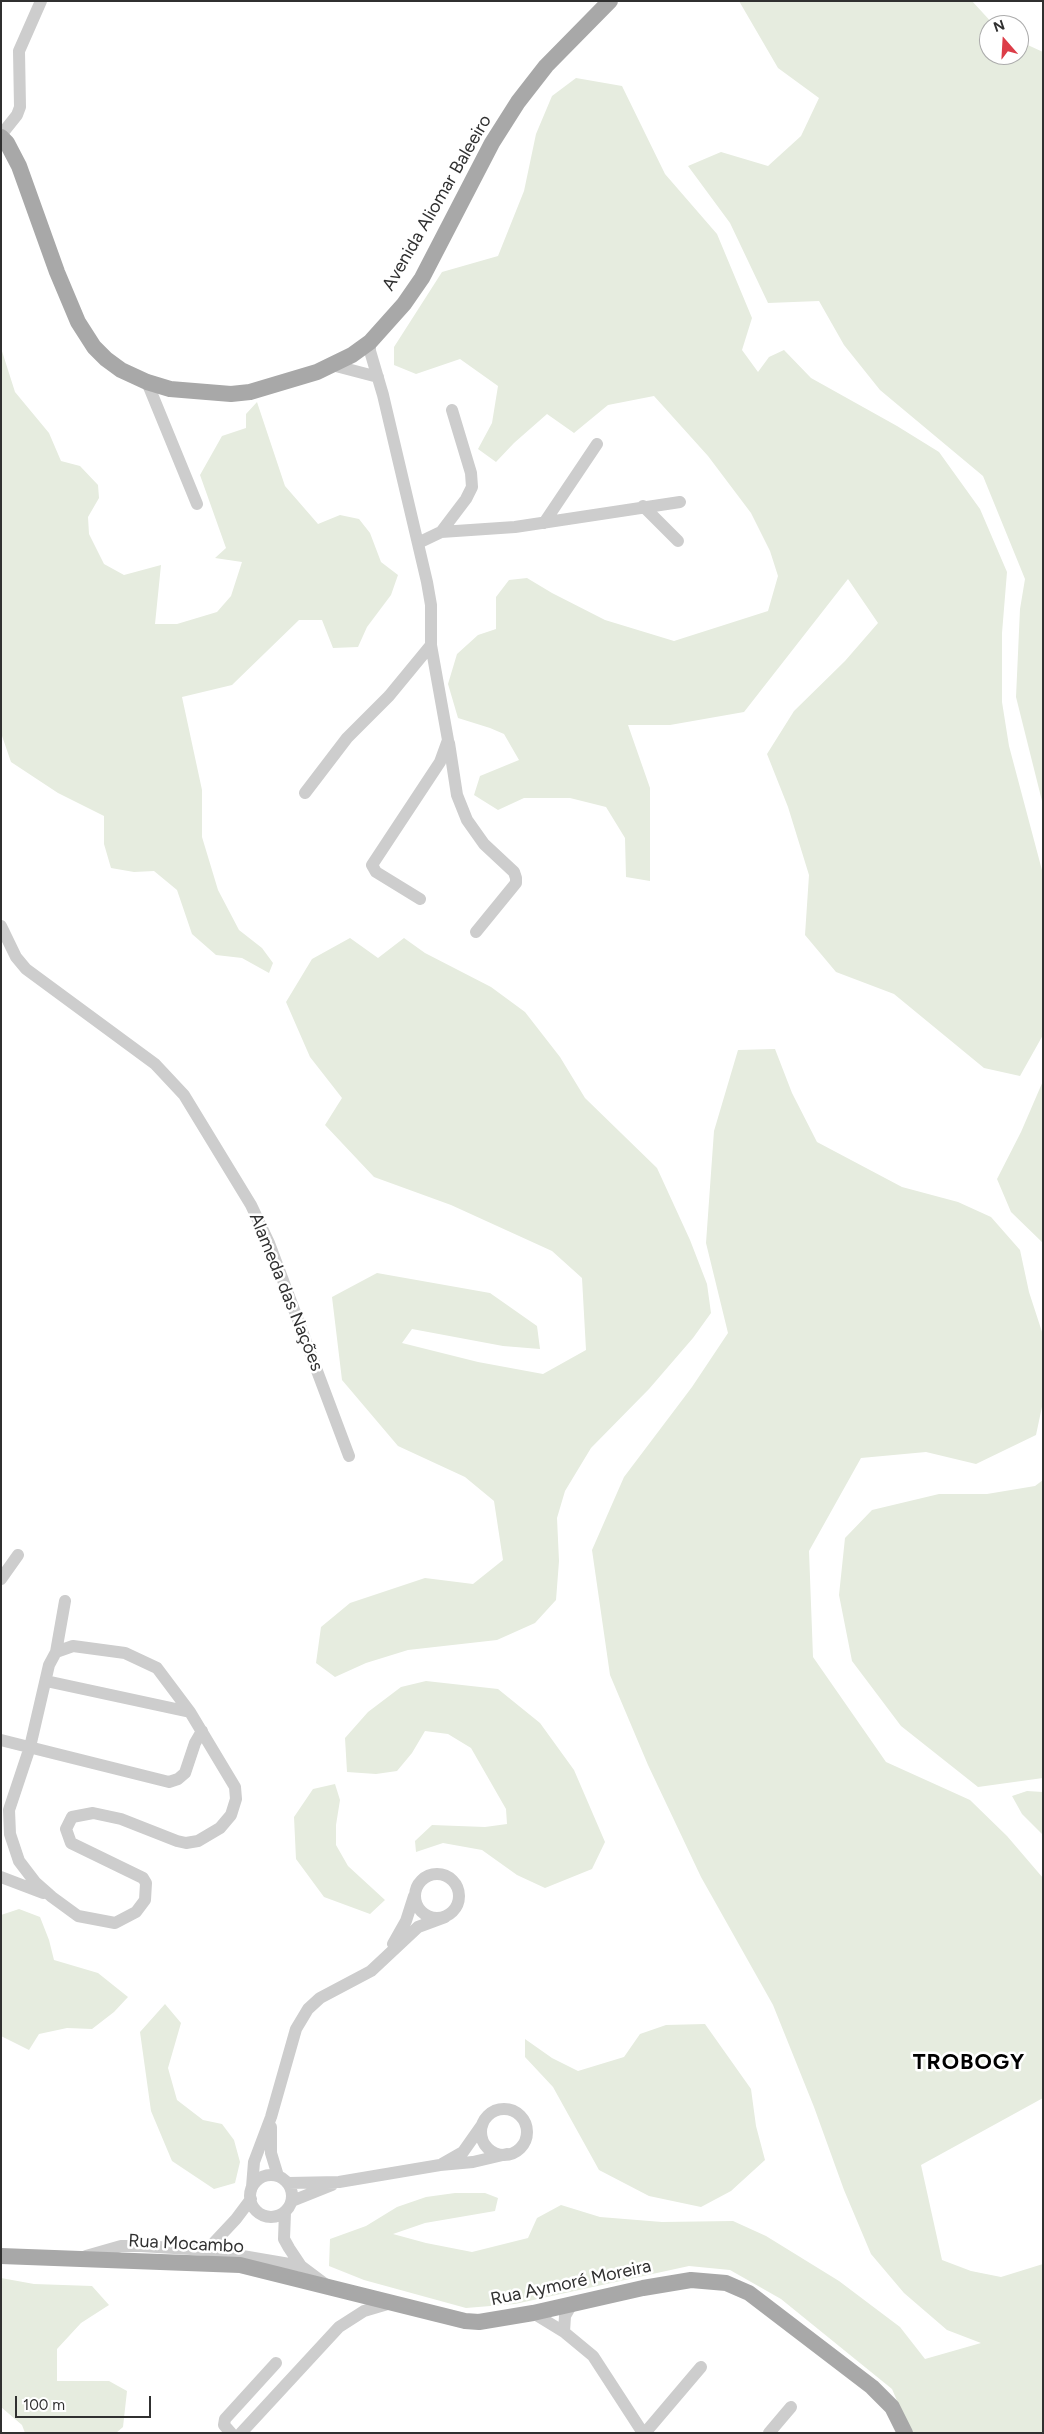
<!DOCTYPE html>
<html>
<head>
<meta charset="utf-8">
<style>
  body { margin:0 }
  #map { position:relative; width:1044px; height:2434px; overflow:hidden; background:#fff; font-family:Figtree,sans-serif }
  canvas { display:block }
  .frame { position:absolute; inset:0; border:2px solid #303030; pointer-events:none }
  .north { position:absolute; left:979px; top:15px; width:50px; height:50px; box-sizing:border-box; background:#fff; border:1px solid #acacac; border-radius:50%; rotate:341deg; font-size:14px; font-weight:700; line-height:20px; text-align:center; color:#303030 }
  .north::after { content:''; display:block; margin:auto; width:18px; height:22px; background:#dc3d48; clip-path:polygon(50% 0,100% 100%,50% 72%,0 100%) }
  .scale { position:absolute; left:15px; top:2396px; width:136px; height:22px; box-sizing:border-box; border:2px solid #303030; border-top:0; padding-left:6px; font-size:15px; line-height:18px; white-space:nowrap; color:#303030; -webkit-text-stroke:4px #fff; paint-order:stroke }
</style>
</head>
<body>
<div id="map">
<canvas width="1044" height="2434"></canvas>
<div class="frame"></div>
<div class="north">N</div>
<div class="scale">100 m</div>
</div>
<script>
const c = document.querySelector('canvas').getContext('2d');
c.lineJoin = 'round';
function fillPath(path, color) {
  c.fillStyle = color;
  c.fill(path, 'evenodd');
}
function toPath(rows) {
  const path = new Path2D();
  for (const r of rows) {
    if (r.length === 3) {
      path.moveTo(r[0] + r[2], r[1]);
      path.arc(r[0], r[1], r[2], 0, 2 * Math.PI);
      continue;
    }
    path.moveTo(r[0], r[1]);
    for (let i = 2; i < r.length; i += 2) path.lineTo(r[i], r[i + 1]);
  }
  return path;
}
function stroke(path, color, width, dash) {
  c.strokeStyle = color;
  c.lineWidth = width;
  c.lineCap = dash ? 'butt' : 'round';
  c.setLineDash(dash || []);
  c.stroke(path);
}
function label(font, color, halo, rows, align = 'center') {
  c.font = font + ' Figtree,sans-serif';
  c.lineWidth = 5;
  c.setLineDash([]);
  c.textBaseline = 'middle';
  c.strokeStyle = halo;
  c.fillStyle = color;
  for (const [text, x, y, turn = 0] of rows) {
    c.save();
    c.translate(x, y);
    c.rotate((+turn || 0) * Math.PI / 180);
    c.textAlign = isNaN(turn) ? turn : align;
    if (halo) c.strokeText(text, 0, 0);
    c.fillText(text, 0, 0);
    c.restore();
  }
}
fillPath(toPath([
  [739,1,972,1,994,25,989,25,989,55,1019,55,1019,41,1043,52,1043,805,1016,697,1020,609,1025,579,983,476,880,390,844,345,819,301,768,303,730,223,688,166,721,152,768,166,801,136,819,98,778,68],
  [576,78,622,86,665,174,717,234,752,318,742,350,758,372,769,357,784,350,811,378,897,426,939,452,980,509,1007,572,1002,633,1002,702,1009,746,1043,874,1043,1035,1020,1076,984,1068,894,994,836,972,805,935,809,875,788,807,767,754,794,711,845,661,878,623,848,579,744,712,670,725,628,725,650,788,650,881,626,877,625,838,606,807,570,798,524,798,498,810,474,795,480,776,519,760,504,734,490,728,458,718,448,684,457,654,478,635,496,629,496,597,509,580,527,578,552,593,605,620,674,641,768,611,778,576,770,551,751,513,708,456,654,396,608,405,574,433,547,414,514,443,496,462,478,449,492,423,498,386,460,359,416,374,394,365,394,347,442,272,498,256,524,191,536,134,552,96],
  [1,348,15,392,49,433,61,461,80,466,98,485,99,498,88,517,89,534,104,564,124,575,161,565,155,624,177,624,217,612,231,596,242,562,215,558,226,548,200,475,222,436,246,428,246,414,257,402,285,486,318,524,340,515,359,519,370,533,381,562,398,575,391,595,367,627,358,647,333,648,322,620,299,620,232,685,182,697,202,790,202,837,218,890,239,930,262,948,273,963,269,973,242,958,216,955,192,934,177,890,154,871,134,872,111,868,104,844,104,816,58,793,11,762,1,733],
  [350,938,378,958,404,938,425,953,491,987,525,1012,560,1057,585,1098,657,1168,690,1240,707,1284,711,1313,693,1338,649,1389,591,1448,565,1491,557,1518,559,1561,556,1600,535,1623,497,1640,408,1650,366,1663,335,1677,316,1663,321,1627,350,1603,425,1578,473,1584,503,1560,494,1501,465,1477,398,1446,342,1380,332,1297,377,1273,490,1293,537,1326,540,1349,503,1346,412,1329,402,1343,478,1362,543,1374,586,1350,582,1278,552,1251,451,1205,374,1177,325,1125,342,1098,310,1057,286,1002,312,959],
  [775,1049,792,1093,817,1142,902,1187,958,1202,991,1217,1020,1250,1029,1292,1043,1335,1043,1402,1036,1435,976,1464,926,1452,861,1458,809,1551,813,1657,886,1762,970,1800,1007,1836,1043,1878,1043,2098,921,2165,942,2260,971,2271,1001,2277,1043,2264,1043,2433,911,2433,892,2389,781,2299,730,2270,689,2266,515,2304,466,2308,364,2280,329,2266,330,2239,366,2226,397,2207,426,2197,455,2193,485,2193,498,2198,495,2211,425,2223,393,2234,426,2243,472,2252,528,2238,537,2218,561,2205,600,2217,662,2222,733,2221,766,2236,839,2281,900,2327,925,2359,981,2343,947,2330,904,2293,871,2254,844,2190,814,2107,773,2005,701,1877,648,1765,610,1675,592,1550,624,1477,692,1387,728,1333,706,1243,714,1131,738,1050],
  [1043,1081,1043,1243,1011,1212,997,1179,1021,1132],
  [1043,1480,1043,1778,978,1787,901,1726,852,1661,839,1595,845,1538,872,1510,939,1494,987,1494,1035,1486],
  [426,1681,498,1689,540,1723,574,1770,605,1842,592,1869,545,1888,517,1875,482,1850,443,1843,416,1852,415,1841,432,1825,485,1827,507,1824,506,1809,471,1748,448,1734,425,1731,412,1753,397,1771,376,1774,347,1772,345,1738,368,1712,401,1687],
  [335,1784,340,1800,336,1825,336,1845,348,1866,385,1900,370,1914,324,1897,296,1859,294,1817,313,1789],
  [1027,1791,1043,1792,1043,1835,1022,1814,1012,1796],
  [19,1909,40,1917,49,1940,54,1960,98,1973,128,1997,114,2012,92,2029,67,2028,39,2034,29,2050,1,2036,1,1915],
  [165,2004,181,2023,168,2068,177,2100,203,2120,222,2124,234,2140,240,2162,235,2183,214,2189,172,2161,151,2111,140,2032],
  [705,2024,751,2089,756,2126,765,2160,731,2191,701,2207,649,2196,599,2170,553,2087,525,2057,525,2039,552,2058,578,2071,624,2057,640,2034,666,2025],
  [1,2278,34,2284,92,2286,109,2305,81,2323,57,2349,57,2381,109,2381,127,2391,123,2427,116,2433,25,2433,22,2425,1,2407]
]), '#e6ecdf');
stroke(toPath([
  [1,135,17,115,20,107,19,51,41,1],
  [370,342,370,351,383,395,427,582,431,605,431,645,448,740,440,762,372,865,376,872,420,899],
  [332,365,378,377],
  [147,382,197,504],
  [643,506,678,541],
  [544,523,597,444],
  [441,532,466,499,472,487,471,473,452,410],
  [418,543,441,532,515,527,680,502],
  [449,743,457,795,467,820,484,844,514,872,516,878,516,883,476,932],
  [305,793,347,738,389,696,431,645],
  [1,926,16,957,26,969,155,1064,184,1095,251,1205,269,1243,349,1456],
  [1,1579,18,1555],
  [73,1646,125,1653,157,1668,190,1712,235,1787,236,1799,231,1815,220,1828,198,1841,186,1843,177,1841,121,1819,93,1813,72,1817,66,1829,71,1843,143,1878,146,1883,145,1900,136,1912,115,1923,78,1916,52,1897,35,1882,19,1861,10,1834,9,1810,30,1747,49,1665,56,1652,73,1646],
  [56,1652,65,1601],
  [46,1681,190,1712],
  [1,1740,169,1782,178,1779,185,1773,195,1743,202,1731],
  [437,1896,22],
  [1,1877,43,1893],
  [393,1944,406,1921,414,1896],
  [504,2132,23],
  [271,2127,271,2153,278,2176],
  [442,2164,463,2152,482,2125],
  [271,2196,21],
  [288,2183,339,2182,440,2165,473,2162,507,2154],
  [252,2187,254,2162,271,2117,296,2029,308,2009,320,1998,371,1971,418,1927,445,1917],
  [292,2201,332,2185],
  [285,2212,284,2239,289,2248,301,2266,325,2284],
  [207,2250,236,2219,251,2199],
  [86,2256,121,2246,141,2246,207,2250,301,2266],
  [533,2313,564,2332,593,2356,643,2433],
  [564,2332,565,2316,572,2304],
  [231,2433,224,2425,225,2419,276,2363],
  [241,2433,339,2327,364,2311,391,2303],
  [645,2433,701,2367],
  [769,2433,791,2407]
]), '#cdcdcd', 12);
stroke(toPath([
  [1,137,7,143,19,166,57,272,78,322,94,347,106,359,121,370,147,382,170,389,231,394,250,392,317,372,352,355,370,342,404,304,422,278,492,143,518,102,546,66,610,1],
  [1,2256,240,2265,465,2321,479,2322,533,2313,643,2288,691,2280,726,2283,749,2293,872,2387,892,2407,905,2433]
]), '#a8a8a8', 16);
label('18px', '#303030', '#fff', [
  ["Avenida Aliomar Baleeiro",437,203,-60],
  ["Alameda das Nações",286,1292,68],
  ["Rua Mocambo",186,2244,3],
  ["Rua Aymoré Moreira",571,2283,-12]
]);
c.letterSpacing = '1px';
label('bold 22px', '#000', '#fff', [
  ["TROBOGY",969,2063]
]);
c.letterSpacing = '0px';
</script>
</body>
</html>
